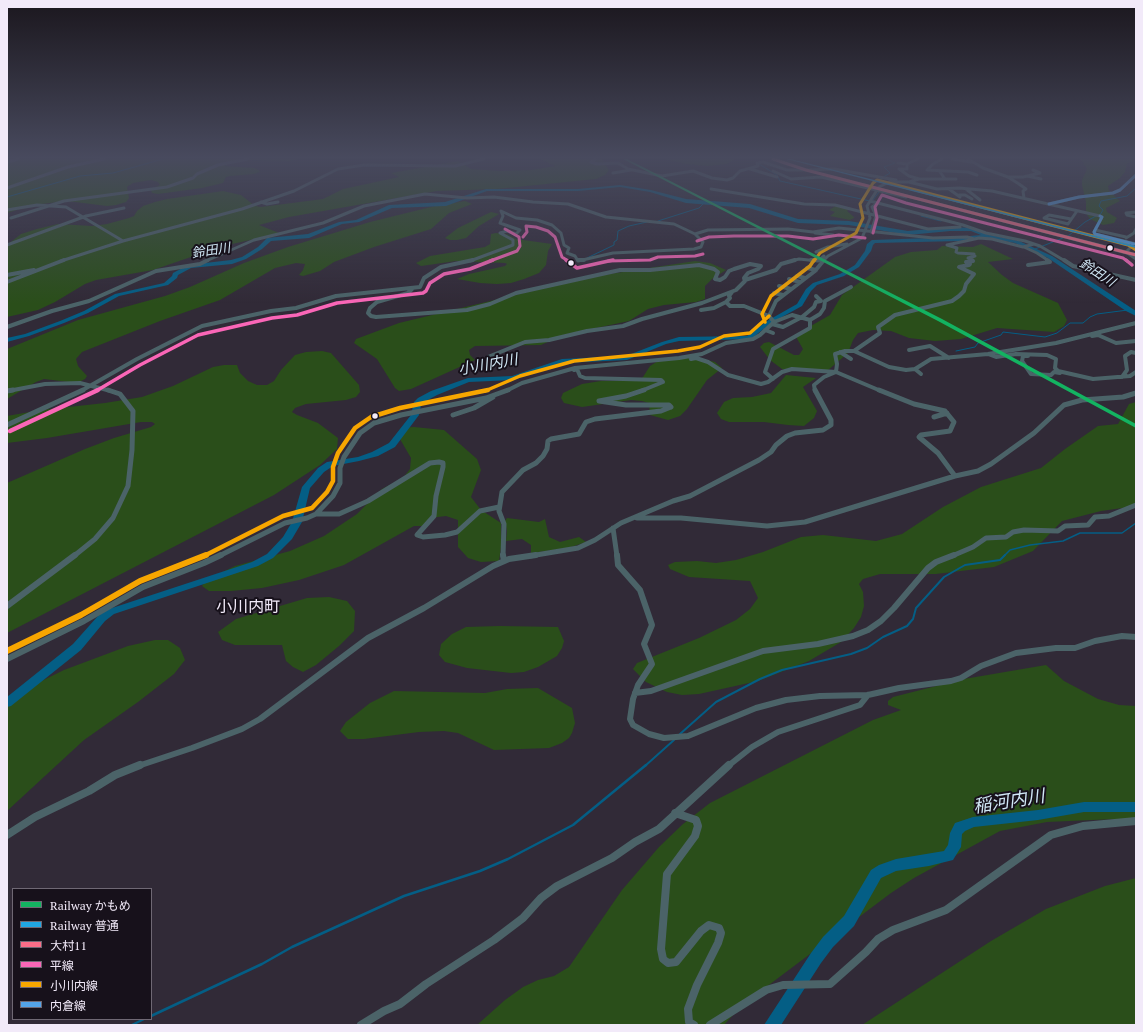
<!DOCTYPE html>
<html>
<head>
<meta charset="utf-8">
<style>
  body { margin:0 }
  #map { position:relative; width:1143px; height:1032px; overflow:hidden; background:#312a37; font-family:"PT Serif","Noto Sans JP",serif }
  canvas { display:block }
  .frame { position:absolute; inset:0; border:8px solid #f2eaf9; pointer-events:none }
  .legend { position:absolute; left:12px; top:888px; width:140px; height:132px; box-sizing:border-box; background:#17111b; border:1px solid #6f6874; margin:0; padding:5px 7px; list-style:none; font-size:12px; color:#f2eaf9 }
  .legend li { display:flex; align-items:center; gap:8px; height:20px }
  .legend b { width:20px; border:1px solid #6f6874 }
</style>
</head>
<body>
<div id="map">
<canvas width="1143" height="1032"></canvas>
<div class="frame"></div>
<ul class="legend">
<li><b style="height:5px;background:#13b361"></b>Railway かもめ</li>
<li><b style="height:5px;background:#20a6e2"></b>Railway 普通</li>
<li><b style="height:5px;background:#fb6d88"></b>大村11</li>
<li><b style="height:5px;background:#fa66b7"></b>平線</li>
<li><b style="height:5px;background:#f7a600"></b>小川内線</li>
<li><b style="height:5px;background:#53a3e8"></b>内倉線</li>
</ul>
</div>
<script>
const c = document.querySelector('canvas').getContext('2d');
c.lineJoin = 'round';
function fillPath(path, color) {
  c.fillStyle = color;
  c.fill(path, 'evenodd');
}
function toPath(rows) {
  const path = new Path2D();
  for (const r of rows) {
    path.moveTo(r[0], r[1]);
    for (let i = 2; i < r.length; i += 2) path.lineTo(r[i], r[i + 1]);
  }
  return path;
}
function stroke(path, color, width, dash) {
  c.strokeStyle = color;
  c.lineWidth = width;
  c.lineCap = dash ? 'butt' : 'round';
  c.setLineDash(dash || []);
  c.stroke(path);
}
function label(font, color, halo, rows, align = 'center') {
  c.font = font + ' "PT Serif","Noto Sans JP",serif';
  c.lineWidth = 4;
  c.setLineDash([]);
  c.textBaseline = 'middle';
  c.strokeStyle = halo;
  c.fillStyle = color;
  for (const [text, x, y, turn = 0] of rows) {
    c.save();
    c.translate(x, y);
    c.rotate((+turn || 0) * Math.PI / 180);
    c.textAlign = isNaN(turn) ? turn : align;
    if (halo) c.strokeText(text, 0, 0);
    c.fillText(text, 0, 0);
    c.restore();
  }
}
fillPath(toPath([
  [7,159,299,159,289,161,247,160,228,164,225,166,255,168,259,170,260,172,254,174,230,176,226,177,223,183,202,188,158,194,152,193,151,190,160,185,158,182,151,180,133,183,127,187,129,198,126,202,116,205,107,206,67,201,33,205,7,213],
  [540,159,602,159,609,170,605,175,596,179,497,189,437,191,289,217,259,225,279,233,273,235,223,246,153,270,96,280,85,284,55,302,38,310,7,317,7,245,21,234,37,229,58,224,92,226,107,224,129,218,134,216,137,211,143,206,155,202,167,199,223,191,241,195,255,206,261,207,323,199,343,189,399,177,391,173,458,161,471,169,501,171,531,170,555,166],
  [664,159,735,159,727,164,708,166,686,164],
  [1080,159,1135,159,1127,164,1125,172,1120,178,1108,186,1109,191,1120,201,1106,208,1107,212,1117,218,1114,223,1103,225,1090,219,1086,213,1086,202,1082,185,1082,180,1087,169],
  [465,201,472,204,449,213,431,229,374,247,334,262,320,271,303,276,299,275,303,270,305,264,296,263,275,268,220,300,160,321,82,352,76,359,78,366,87,376,85,379,77,383,44,379,36,382,7,399,7,349,78,320,165,296,190,287,244,263,288,247,370,222,435,206],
  [836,206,849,209,847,211,854,217,854,218,850,220,830,216,835,212,829,210],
  [491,212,499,214,479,226,466,238,457,240,450,240,445,238,458,228],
  [496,233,507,234,516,239,552,244,548,251,546,265,539,273,524,279,511,283,497,284,480,283,457,279,469,274,505,266,507,264,505,263,456,261,421,266,416,263,430,256,485,247,490,244,491,234],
  [981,244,1013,259,988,262,1002,275,1013,283,1058,303,1067,320,1064,326,1054,332,997,328,961,339,935,341,909,338,891,331,873,330,858,333,853,340,848,353,827,371,782,369,770,360,760,347,764,343,769,342,794,355,799,355,803,349,795,335,830,315,842,295,895,257,911,252,937,250,942,246,973,247],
  [695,261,710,263,726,270,712,279,705,286,705,299,696,302,664,305,648,309,629,321,563,335,541,345,475,346,469,350,470,355,475,360,411,389,399,391,395,388,377,359,354,343,356,339,399,323,590,277],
  [322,351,331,353,359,385,360,392,356,397,346,400,306,404,295,408,292,412,297,415,318,423,338,438,337,449,320,465,274,495,7,633,7,483,85,449,114,438,151,427,155,424,152,422,141,422,47,438,7,443,7,416,41,410,105,403,142,397,173,386,213,367,224,365,237,365,240,373,248,381,257,385,267,385,274,381,281,370,295,355,306,352],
  [691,356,715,362,722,368,707,380,687,409,680,416,668,420,650,415,649,403,642,401,631,400,582,407,564,403,561,398,563,393,582,384,601,381,637,381,643,377,650,366,658,361,673,357],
  [786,375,816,378,803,387,817,411,814,418,804,426,788,425,764,422,729,422,721,419,717,413,724,402,733,398,752,397,771,393],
  [1136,402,1136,506,1101,511,1062,521,1033,551,994,567,936,574,880,574,863,579,859,584,863,592,864,606,861,617,854,628,841,642,809,661,758,681,699,694,682,695,667,692,646,682,633,669,637,663,699,638,736,620,750,609,758,598,750,581,689,577,670,569,668,565,675,562,697,561,716,563,736,560,763,552,801,537,823,535,876,541,902,534,943,507,981,487,1041,468,1065,449,1098,426,1118,424,1129,404],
  [414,427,444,430,477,459,481,470,471,497,481,510,501,523,501,547,499,561,481,562,468,558,458,547,458,520,446,516,430,518,425,526,414,526,344,565,299,580,262,588,231,591,209,591,202,586,206,580,235,566,290,551,324,536,357,514,382,489,403,478,410,469,411,458,397,434,401,428],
  [507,518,539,522,545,519,549,537,560,542,579,537,586,542,568,548,531,553,531,545,522,539,506,541,507,531,505,521],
  [329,597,347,601,355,611,354,631,339,646,316,665,303,672,293,667,286,661,282,645,235,645,222,640,218,632,236,619,307,598],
  [500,626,558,627,564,641,562,648,557,656,538,667,524,672,511,673,467,668,445,662,439,655,441,644,452,634,466,627],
  [155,640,168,640,180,648,185,660,174,674,138,702,84,740,7,811,7,698,64,670,128,646],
  [1046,665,1064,681,1098,699,1119,705,1136,706,1136,822,1115,819,1047,822,1000,831,914,878,891,893,741,1006,724,1025,477,1025,505,1000,523,987,538,980,554,976,569,967,622,890,659,847,683,824,710,803,873,720,901,710,888,705,888,701,893,697,964,679],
  [538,688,572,708,575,723,572,733,569,738,562,743,549,748,494,750,458,733,444,731,419,732,364,739,348,739,340,731,346,722,370,703,394,691,485,693,507,689],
  [1136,878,1136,1025,862,1025,991,941,1046,909,1105,886]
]), '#2a4e1a');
stroke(toPath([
  [759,164,777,175,780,181,870,201],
  [886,182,880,179,890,173,884,167,895,163,887,159],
  [7,197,80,176,113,173,163,159],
  [873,200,879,192],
  [1100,215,1103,210,1099,206,1101,201,1127,196,1136,188],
  [921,216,941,221],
  [658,221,699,208,704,203],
  [1067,237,1085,222,1096,216],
  [1035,249,1063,238],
  [587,258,614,245,614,242,617,240,618,231,629,226,647,222],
  [956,351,975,347,978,343,1001,335,1003,332,1045,337,1057,333,1070,323,1083,323,1090,317,1097,314,1128,310]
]), '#045e85', 1);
stroke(toPath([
  [1004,556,1010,550,1030,545,1063,541,1080,533,1122,533,1136,523]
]), '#045e85', 1.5);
stroke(toPath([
  [680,734,716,702,760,679,782,670,851,654,867,648,883,637,907,626,913,619,916,608,944,577,965,565,1000,560,1005,555],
  [645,766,674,740]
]), '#045e85', 2);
stroke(toPath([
  [151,1016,262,964,292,947,404,896,480,871,508,859,573,825,646,765],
  [132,1025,144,1019]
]), '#045e85', 2.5);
fillPath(toPath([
  [620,185,651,190,686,199,750,204,798,219,849,221,908,231,950,227,974,228,990,235,1019,241,1052,256,1136,311,1136,316,1126,311,1048,258,1015,243,988,238,959,241,875,243,873,245,871,251,859,267,844,276,817,285,811,291,802,306,771,323,751,339,679,341,666,344,627,360,563,363,513,380,469,382,437,395,424,402,421,405,419,415,395,447,378,456,359,461,333,466,324,472,310,488,302,522,292,539,273,558,258,566,114,614,105,621,81,650,11,706,7,707,7,697,73,644,97,617,106,610,252,562,267,554,283,537,292,522,302,487,318,468,327,462,358,457,372,452,389,443,411,415,414,402,418,398,431,391,468,378,512,376,562,359,626,356,662,342,679,337,747,336,767,321,797,304,806,289,813,283,840,274,855,265,865,251,867,244,872,240,959,237,981,235,971,231,950,231,908,235,849,225,798,223,749,208,686,203,650,192,620,187,578,191,487,191,446,206,392,208,359,222,342,224,309,238,271,241,262,249,246,259,232,264,191,268,178,275,177,278,168,285,119,296,88,313,64,323,29,336,7,342,7,338,25,334,60,321,84,311,115,294,164,283,172,276,173,273,188,265,231,260,242,257,258,247,267,238,308,234,339,222,356,220,389,205,445,202,486,189,578,189,620,185],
  [1084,802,1136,802,1136,812,1084,812,1038,820,974,827,965,831,962,834,961,847,953,860,929,866,896,871,881,878,854,926,833,947,821,963,781,1025,764,1025,811,953,823,937,844,916,871,870,879,865,896,859,944,851,948,845,950,833,955,823,973,817,1038,810,1084,802]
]), '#045e85');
stroke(toPath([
  [595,159,591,162,597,164,618,163,628,169,662,176,693,171,712,178,727,180,733,178,740,171,758,166,757,163,763,162,787,170,804,170],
  [918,159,907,164,907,169,899,169,909,176,919,179],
  [942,159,933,164,927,170,968,172,977,175],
  [952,159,971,162],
  [968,159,983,168,1008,177,1019,184,1026,189,1023,191,1024,198],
  [7,162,18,159],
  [898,163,907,164],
  [750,169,777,177],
  [806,170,834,169,896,180],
  [773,171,791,179,821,177,906,197],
  [613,173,631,170],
  [1027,176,1041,179],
  [1008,177,1023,177,1040,173,1033,170],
  [945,179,956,179],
  [909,182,937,189,959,188,992,191,1100,216,1102,217,1094,232,1095,234,1136,244],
  [7,188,68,167,104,159],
  [711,189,804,204,835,205,928,229,960,227],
  [949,189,960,197],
  [966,189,980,200],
  [959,195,965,195,972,199],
  [870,201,963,225,986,233,1025,241,1040,246,1065,261],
  [261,202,267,204,278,202],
  [1049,204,1079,197,1113,193,1120,190,1136,175],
  [7,210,37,205,66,207,123,241],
  [1136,212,1126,213,1127,215,1136,217],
  [11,218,64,201,167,187,193,178,197,174,218,165,248,159],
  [1071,219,1049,215,1044,218,1068,224,1077,211],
  [1095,230,1126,237],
  [871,232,876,216,872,207,878,203],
  [815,233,833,235],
  [695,234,708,230,788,229,813,232,839,228,933,238,967,237,974,239],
  [1126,238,1134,233,1136,229],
  [1134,244,1126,252,1136,259],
  [7,245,86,216,124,208],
  [1024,247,1037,253,1049,261],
  [816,252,828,247,847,244],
  [974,254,958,253,956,252,957,248,947,245,979,238,992,239,1023,247,1034,244],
  [61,261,123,241,242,209,294,191,338,169,364,165,455,166,484,159],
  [206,261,254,240,323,223,364,206,425,194,467,198,494,197,533,202,568,204,606,217,674,224,695,234,703,242,701,247,694,249,613,253,578,261,575,256,567,253,569,248,564,245,561,233,552,225,537,220,516,218,501,211,503,216,500,223,520,230,516,234,507,231,500,233,513,240,513,245,470,261],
  [791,261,799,259,818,261,824,256],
  [823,261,828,256,862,238,870,218,867,206,879,187,889,182,909,182,919,179,945,179,940,172],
  [971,261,973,261,968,258,975,256]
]), '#4b6368', 3);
stroke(toPath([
  [578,260,584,260],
  [811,260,819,260],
  [1064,260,1073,266,1136,280],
  [1028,265,1050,262,1047,260],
  [807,268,816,270],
  [7,275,34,270],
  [797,276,805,278],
  [789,279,800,282],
  [745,280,776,270,781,264,795,260],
  [7,282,64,260],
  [779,286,791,289],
  [412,289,408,293,377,302,370,308,368,313,371,316,376,317,467,310,490,304,516,293,620,270,650,270,699,265,714,269,718,272,715,279,720,280,725,277,729,271,734,269,750,264,761,266,758,269,748,273,744,278,745,281,736,290,702,303,642,319,623,326,587,331,549,340,525,342,488,357],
  [774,293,783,295],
  [726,302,730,306,744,306,769,316],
  [701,310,714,308,726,302,730,298,729,296,732,292],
  [774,322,792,315,810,320,820,314,824,308,825,301,851,287],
  [772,324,783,327,802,317,814,307,816,302,821,301,816,296],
  [7,327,52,311,89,301,156,271,200,264,208,260],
  [765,330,773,333],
  [1092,336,1098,335,1116,343,1136,341],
  [909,350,930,346,949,358],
  [854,351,880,333,878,327,895,315,952,301,959,296,964,291,966,284,974,274,959,267,969,265,970,264,966,262,973,261,972,260],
  [840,352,851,359],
  [988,354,996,357,1016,354,1047,355,1056,359,1055,368,1058,371,1093,379,1130,376,1136,372],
  [1028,356,1023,356,1022,361,1031,374,1051,375,1054,372,1060,373],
  [691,359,696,358,708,362,728,375,761,384,768,382,782,372,792,369,836,372,881,391],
  [915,369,921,374],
  [574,370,577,369,580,376,585,378,661,380,663,382,641,391],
  [836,372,837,364,835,354,845,351,854,351,889,367,906,370,915,369,931,359,988,354,1056,343,1136,323],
  [1122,377,1127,370,1125,356,1131,352,1136,353],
  [773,379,765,372,773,349,810,328,810,320],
  [8,391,45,384,80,383,111,391],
  [81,391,137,359,202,326,271,311,296,308,336,296,420,287,424,278,441,267,473,260],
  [506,391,522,383,575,368,679,358,702,354,726,343,753,339,760,335,774,322,769,316,776,301,815,271,824,260],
  [815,391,814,385,824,377,836,372]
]), '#4b6368', 4);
stroke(toPath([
  [644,390,626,396,599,401,626,405,669,405,671,407],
  [879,390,914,404,945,411,954,422,950,431,921,435,919,437,938,453,955,476],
  [7,391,13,390],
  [453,415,474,408,493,397],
  [934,417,947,413],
  [7,425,83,390],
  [316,514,339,514,368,501,430,463,439,462,443,463,443,467,436,496,434,516,417,535,423,537,445,535,457,532,480,511,499,507],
  [637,518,681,518,767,526,805,522,955,476,978,471,991,464,1034,433,1064,405,1082,400,1123,397,1136,393],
  [613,528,617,556],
  [74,556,95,539,113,518,128,486,132,450,133,411,120,394,108,390],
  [219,556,285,523,307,518,316,514,333,496,340,483,340,468,344,457,360,433,374,423,401,415,486,398,508,390],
  [503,556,504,524,499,511,502,492,523,470,536,463,543,456,547,449,548,441,551,439,579,434,586,422,595,419,661,411,671,407],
  [530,556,578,548,595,540,621,523,673,501,690,496,759,460,771,452,776,445,787,436,795,433,823,430,831,425,831,420,815,390],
  [952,556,973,547,986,538,1006,537,1013,532,1024,530,1058,531,1065,526,1088,525,1095,517,1109,516,1136,505]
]), '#4b6368', 5);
stroke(toPath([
  [503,555,504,561],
  [617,555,618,565,640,590,652,625,644,644,652,664,638,685,633,699,630,719,633,725,649,734,664,738,688,736,756,708,786,700,820,696,868,695,899,688,951,681,961,678,981,666,1016,653,1056,648,1075,648,1095,641,1122,636,1136,637],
  [7,606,75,555],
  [7,659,84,621,143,587,204,563,221,555],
  [635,693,651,691,763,651,818,644,853,636,868,630,881,621,894,608,928,568,936,562,954,555],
  [138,766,192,748,242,729,260,719,368,638,424,608,493,566,509,559,536,555],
  [728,766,752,747,778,732,860,705,868,695]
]), '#4b6368', 6);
stroke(toPath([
  [675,813,696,820,698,826,695,836,667,874,661,949,663,959,668,963,676,962,701,931,709,925,719,928,721,933,718,943,697,985,688,1009,689,1022,694,1025],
  [7,835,35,817,89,791,115,775,140,765],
  [361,1025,384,1011,400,1004,426,984,494,940,523,918,541,898,557,886,612,858,635,842,659,829,729,765],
  [710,1025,766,990,783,985,830,984,866,952,878,939,893,930,946,910,1051,835,1083,826,1136,821]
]), '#4b6368', 8);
fillPath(toPath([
  [771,159,777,159,807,169,1136,253,1136,257,805,171,771,159]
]), '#4c666d');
stroke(toPath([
  [773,159,806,170,1136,255]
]), '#fb6d88', 3);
stroke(toPath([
  [873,233,877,218,875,207,882,195,906,203,1123,258,1127,261],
  [523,237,527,232,526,226,536,227,548,231,555,237,562,257,568,261],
  [697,241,709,237,734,236,788,236,813,239,839,235,865,238],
  [490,261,517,251,520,246,519,237,505,229],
  [608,261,650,260,658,257,695,256,703,254]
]), '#fa66b7', 3);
stroke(toPath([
  [566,260,577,268,613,260],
  [1126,260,1132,265],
  [96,391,140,365,198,335,272,318,297,315,337,303,423,293,426,291,430,283,444,274,470,269,493,260]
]), '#fa66b7', 3.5);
stroke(toPath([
  [10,431,98,390]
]), '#fa66b7', 4.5);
stroke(toPath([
  [814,261,820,253,856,233,863,218,860,204,873,183,877,180,1128,245,1136,250]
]), '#f7a600', 3);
stroke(toPath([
  [765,322,762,314,771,296,810,266,814,260],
  [485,391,520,376,574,361,678,351,700,347,724,336,750,333,769,316]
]), '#f7a600', 3.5);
stroke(toPath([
  [204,556,283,516,312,508,327,492,333,481,333,467,338,453,355,428,371,417,400,408,488,390]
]), '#f7a600', 4.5);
stroke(toPath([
  [7,651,81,615,140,581,206,555]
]), '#f7a600', 6);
stroke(toPath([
  [1049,204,1079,197,1113,193,1120,190,1136,175],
  [1100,216,1102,217,1094,232,1095,234,1134,244]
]), '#53a3e8', 3);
fillPath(toPath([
  [623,159,627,159,942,319,1136,424,1136,428,938,321,623,159]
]), '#13b361');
fillPath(toPath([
  [786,159,791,159,1136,246,1136,248,786,159]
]), '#20a6e2');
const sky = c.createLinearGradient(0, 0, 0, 303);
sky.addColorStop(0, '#1b171e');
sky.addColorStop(0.52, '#484a5e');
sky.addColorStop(1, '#484a5e00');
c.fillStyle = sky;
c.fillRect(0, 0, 1143, 303);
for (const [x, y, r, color] of [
  [1110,248,3.5,"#f2eaf9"],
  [571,263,3.5,"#f2eaf9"],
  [375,416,3.5,"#f2eaf9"]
]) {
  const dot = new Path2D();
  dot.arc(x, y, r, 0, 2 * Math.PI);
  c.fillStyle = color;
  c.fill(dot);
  stroke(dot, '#17111b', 1.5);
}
label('italic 13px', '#d1e8f6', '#17111b', [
  ["鈴田川",211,251,-9],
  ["鈴田川",1097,273,33]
]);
label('italic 15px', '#d1e8f6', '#17111b', [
  ["小川内川",488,365,-10]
]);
label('16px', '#f2eaf9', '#17111b', [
  ["小川内町",248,607]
]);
label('italic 18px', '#d1e8f6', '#17111b', [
  ["稲河内川",1009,802,-9]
]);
</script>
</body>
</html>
